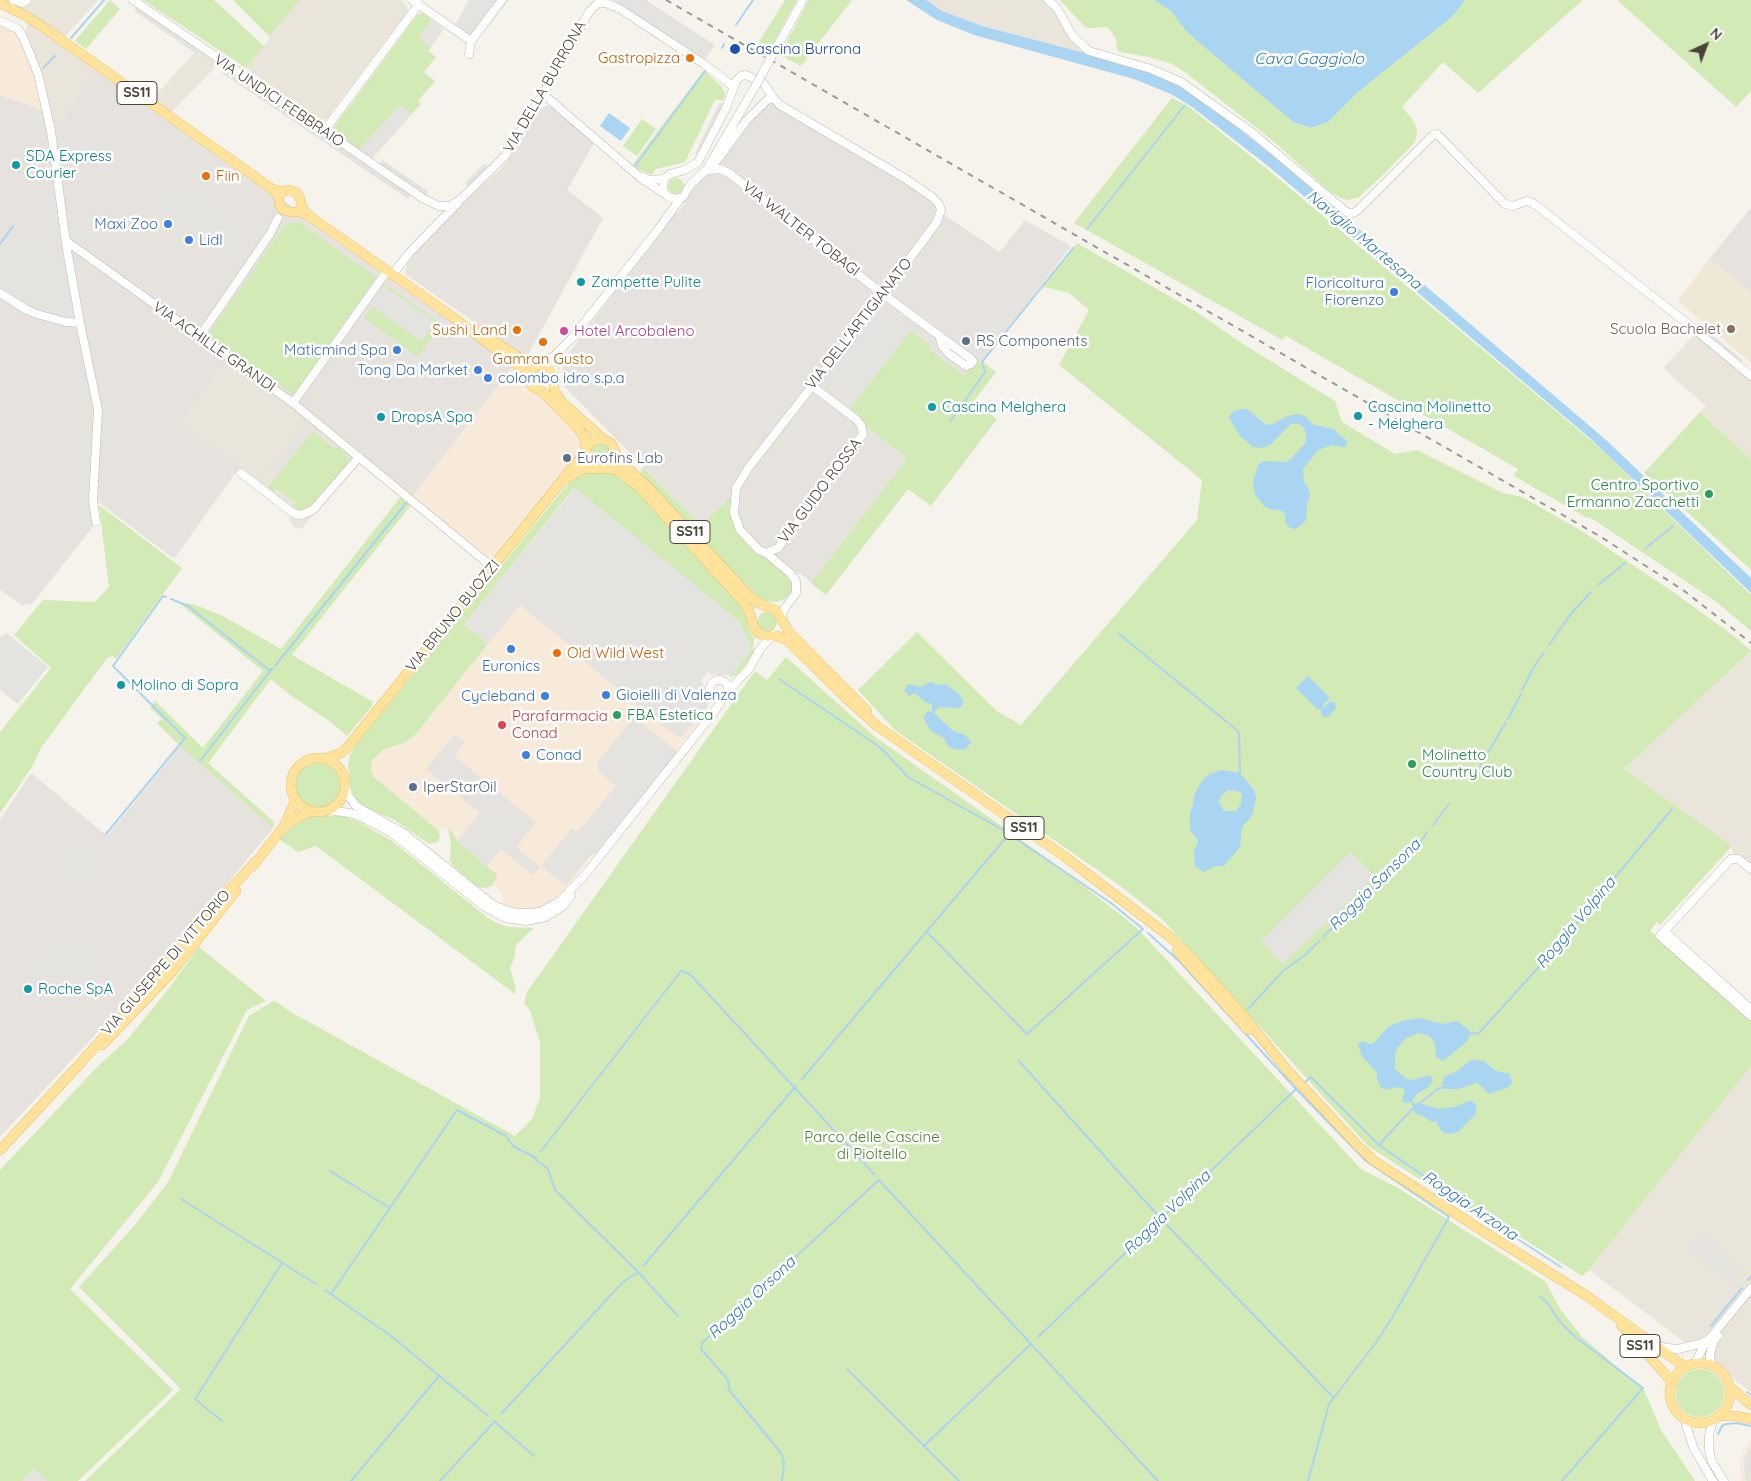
<!DOCTYPE html>
<html>
<head>
<meta charset="utf-8">
<style>
  body { margin:0 }
  #map { position:relative; width:1751px; height:1481px; overflow:hidden; background:#f6f3ec; font-family:Quicksand,sans-serif }
  canvas { display:block }
  .north { position:absolute; left:1681px; top:20px; width:50px; height:50px; -webkit-text-stroke:4px #fff; paint-order:stroke; rotate:43deg; font-size:14px; font-weight:700; line-height:20px; text-align:center; color:#4b4439 }
  .north::after { content:''; display:block; margin:auto; width:18px; height:22px; background:#4b4439; clip-path:polygon(50% 0,100% 100%,50% 72%,0 100%) }
</style>
</head>
<body>
<div id="map">
<canvas width="1751" height="1481"></canvas>
<div class="north">N</div>
</div>
<script>
const c = document.querySelector('canvas').getContext('2d');
c.lineJoin = 'round';
function fillPath(path, color) {
  c.fillStyle = color;
  c.fill(path, 'evenodd');
}
function toPath(rows) {
  const path = new Path2D();
  for (const r of rows) {
    if (r.length === 3) {
      path.moveTo(r[0] + r[2], r[1]);
      path.arc(r[0], r[1], r[2], 0, 2 * Math.PI);
      continue;
    }
    path.moveTo(r[0], r[1]);
    for (let i = 2; i < r.length; i += 2) path.lineTo(r[i], r[i + 1]);
  }
  return path;
}
function stroke(path, color, width, dash) {
  c.strokeStyle = color;
  c.lineWidth = width;
  c.lineCap = dash ? 'butt' : 'round';
  c.setLineDash(dash || []);
  c.stroke(path);
}
function label(font, color, halo, rows, align = 'center') {
  c.font = font + ' Quicksand,sans-serif';
  c.lineWidth = 5;
  c.setLineDash([]);
  c.textBaseline = 'middle';
  c.strokeStyle = halo;
  c.fillStyle = color;
  for (const [text, x, y, turn = 0] of rows) {
    c.save();
    c.translate(x, y);
    c.rotate((+turn || 0) * Math.PI / 180);
    c.textAlign = isNaN(turn) ? turn : align;
    if (halo) c.strokeText(text, 0, 0);
    c.fillText(text, 0, 0);
    c.restore();
  }
}
fillPath(toPath([
  [0,0,98,0,62,40],
  [300,0,401,0,406,4,408,11,327,118,320,121,246,68],
  [926,0,1048,0,1088,54,982,26,942,11],
  [29,20,98,68,55,128,52,129,24,35],
  [198,49,219,63,170,114,151,100],
  [1695,334,1751,380,1751,460,1700,412,1706,406,1663,368],
  [230,359,292,404,361,461,302,528,299,529,293,526,289,519,290,515,235,473,241,465,180,424],
  [1751,651,1751,876,1738,864,1731,846,1624,769],
  [1751,1066,1751,1392,1589,1270]
]), '#eae5da');
fillPath(toPath([
  [0,22,15,29,34,67,45,111,0,95],
  [514,365,579,434,582,446,582,452,493,564,411,498],
  [575,488,729,675,712,675,708,672,701,681,704,686,709,704,705,716,679,745,678,752,596,854,593,854,559,897,548,905,535,909,522,910,502,904,503,896,494,884,497,878,455,839,453,833,448,828,438,830,379,782,371,771,371,765,372,760,377,754,383,750,396,747,415,735,488,645],
  [1751,1440,1751,1481,1742,1481,1740,1471,1740,1461,1743,1450]
]), '#f7ead8');
fillPath(toPath([
  [98,68,514,365,411,498,231,357,180,424,241,465,174,559,92,497,95,524,32,604,22,605,0,590,0,95,45,111,49,129,55,128],
  [764,100,779,100,943,206,944,215,1000,252,1025,220,1071,246,982,364,977,360,964,376,931,345,911,330,850,410,862,420,866,427,907,458,811,583,800,573,790,577,739,535,726,500,701,525,560,382,564,359,666,223,682,208,690,189],
  [546,106,552,106,594,143,567,190,603,218,526,358,405,274,407,260,459,205,503,167,517,147,539,110],
  [1751,208,1751,292,1709,259],
  [180,746,273,828,162,963,0,1137,0,820,31,773,107,836]
]), '#e6e2dd');
fillPath(toPath([
  [1709,259,1751,292,1751,363,1678,301]
]), '#efe8d6');
fillPath(toPath([
  [110,0,120,9,86,49,75,41],
  [143,0,214,0,264,46,246,68],
  [233,0,300,0,270,37],
  [785,0,797,0,770,49,759,42],
  [809,0,852,0,801,66,780,55],
  [1060,0,1154,0,1171,11,1188,32,1293,122,1311,128,1328,122,1358,92,1453,16,1465,0,1583,0,1478,93,1443,62,1402,107,1413,120,1416,127,1417,134,1415,142,1384,174,1359,197,1348,200,1343,199,1329,191,1272,140,1186,73,1172,64,1149,57,1120,52,1117,50,1116,39,1111,31,1106,27,1090,28,1085,27],
  [1617,0,1751,0,1751,91,1736,107],
  [423,13,432,20,419,38,431,47,429,51,436,57,424,72,435,81,418,101,421,104,411,115,400,105,360,150,335,132,334,127,417,15],
  [704,70,722,87,725,93,724,100,715,100,685,162,656,169,651,175,638,169,633,164],
  [1172,98,1188,106,1267,169,1600,448,1751,595,1751,631,1715,601,1591,518,1585,517,1514,476,1518,469,1286,336,1282,340,1074,223],
  [642,119,656,129,637,156,623,146],
  [676,186,8],
  [297,221,376,277,294,395,208,335,285,225],
  [1077,243,1195,311,1243,344,1335,401,1342,422,1395,454,1417,450,1503,493,1522,497,1585,533,1676,594,1735,637,1751,651,1624,769,1732,846,1660,925,1657,922,1650,931,1702,975,1701,976,1751,1020,1751,1066,1589,1270,1582,1276,1484,1214,1480,1218,1368,1146,1162,919,1119,885,896,731,858,690,917,632,998,712,1021,725,1197,520,1202,480,1059,365,1089,310,1069,293,1041,286],
  [387,285,441,324,418,357,364,318,372,306,422,341,434,322,385,287],
  [911,330,932,346,930,348,964,376,977,359,982,364,983,362,996,372,973,402,997,419,931,506,908,489,826,595,811,583,907,458,866,427,862,420,849,410],
  [541,377,7],
  [1700,412,1751,460,1751,570,1644,473],
  [312,431,335,449,338,447,346,453,348,460,345,466,307,509,301,511,292,506,295,502,277,489,274,492,268,487],
  [600,454,10],
  [643,467,701,525,727,500,731,498,731,509,733,522,739,535,790,577,793,586,790,594,784,600,776,602,766,601,756,595,711,551,642,476,641,470],
  [585,472,612,473,627,480,743,607,748,620,748,627,754,639,753,654,739,674,731,677,727,674,729,675,750,645,739,622,574,488,464,625,488,644,415,735,404,743,383,750,372,760,371,771,374,777,438,830,440,835,438,842,429,844,393,819,365,808,355,800,350,785,348,766,350,755,356,745,570,481],
  [402,495,411,505,292,655,373,702,372,706,347,736,331,722,290,695,271,679,208,763,274,822,273,828,180,746,157,723,162,719,150,708,155,701,203,748,263,671,179,603,193,604,221,615,281,649],
  [99,505,182,568,116,659,113,656,107,658,41,748,32,767,0,813,0,732,51,668,14,635,43,600,95,602,109,587],
  [767,622,10],
  [786,657,874,736,1058,866,1136,927,1361,1169,1398,1188,1546,1282,1560,1309,1582,1337,1644,1390,1661,1430,1695,1481,85,1481,181,1389,79,1287,135,1225,168,1182,249,1016,273,1001,277,1002,289,1011,515,1136,532,1119,540,1098,540,1042,530,1011,524,1003,527,992,755,671,767,680],
  [318,785,24],
  [316,816,342,816,357,821,392,841,488,918,497,923,508,927,534,928,517,944,515,950,515,956,510,968,516,989,515,994,316,846,298,852,279,839,294,825,308,818],
  [448,828,453,833,457,841,496,874,497,878,492,886,486,888,477,887,453,866,450,860,451,845],
  [199,947,266,1001,247,1010,158,1182,70,1289,173,1390,78,1481,0,1481,0,1170,99,1065,127,1040,163,996],
  [1700,1393,24]
]), '#d2eab5');
fillPath(toPath([
  [469,0,509,0,477,40,455,25],
  [613,0,646,0,715,45,704,60],
  [137,7,198,49,195,53,134,11],
  [432,20,444,29,431,47,419,38],
  [226,68,411,195,408,199,222,73],
  [719,103,726,103,700,157,695,154],
  [400,105,411,115,371,160,358,151],
  [382,160,428,191,427,196,380,164],
  [485,163,488,167,468,187,465,183],
  [172,173,181,179,183,176,251,224,249,228,258,234,237,264,153,205,157,199,155,197],
  [25,225,67,250,82,333,56,326,43,318,40,322,0,294,0,262],
  [385,287,434,322,422,341,372,306,307,396,303,393,371,298,376,301],
  [880,306,911,330,857,400,826,376],
  [1699,324,1743,360,1740,364,1696,327],
  [941,333,977,359,964,376,929,349],
  [306,423,314,430,276,477,268,471],
  [575,488,733,616,741,626,750,645,750,652,733,673,729,675,712,675,708,672,701,681,704,686,709,704,682,736,676,736,639,707,576,654,567,643,520,605,488,644,464,625],
  [7,633,48,667,18,704,0,690,0,637],
  [634,717,678,752,596,854,591,854,566,886,541,866,572,828,578,832,616,786,599,772,597,763],
  [455,734,465,742,454,756,536,822,516,847,540,867,533,875,501,849,487,866,457,841,480,813,426,769],
  [53,803,59,808,26,844,80,894,75,899,15,843],
  [80,822,87,828,89,898,47,858],
  [1350,852,1375,876,1283,964,1261,941],
  [81,925,119,960,72,1011,28,970,60,935,66,941],
  [1700,1232,1719,1247,1717,1250,1742,1270,1732,1284,1707,1263,1706,1265,1687,1250],
  [1751,1446,1751,1481,1746,1481,1744,1468,1744,1459],
  [34,1468,48,1481,21,1481]
]), '#e5e3e0');
fillPath(toPath([
  [906,0,926,0,942,11,982,26,1134,66,1160,76,1182,87,1209,105,1277,159,1606,440,1751,578,1751,593,1591,439,1268,166,1192,107,1171,94,1134,79,974,35,937,20],
  [1154,0,1465,0,1453,16,1358,92,1328,122,1311,128,1293,122,1187,32,1171,11],
  [609,113,630,128,621,141,600,126],
  [1240,409,1247,409,1265,424,1270,425,1288,416,1298,414,1305,416,1314,425,1333,429,1347,441,1347,445,1344,447,1332,445,1318,450,1303,469,1304,482,1308,487,1310,494,1307,505,1306,520,1301,525,1295,529,1290,528,1286,524,1284,512,1278,510,1269,509,1264,506,1255,494,1253,482,1258,465,1264,461,1287,462,1292,458,1306,442,1306,434,1304,428,1299,424,1291,424,1270,445,1263,448,1253,447,1240,436,1231,421,1229,416,1234,411],
  [1308,676,1330,698,1322,706,1324,708,1329,702,1335,702,1336,708,1328,717,1322,716,1321,710,1320,708,1318,710,1296,688],
  [929,682,932,682,937,685,945,684,957,692,963,700,962,706,959,708,938,707,934,713,952,730,965,735,970,740,971,742,966,749,958,750,951,748,948,746,944,738,930,730,923,717,927,712,932,711,932,704,925,702,915,693,909,696,904,690,908,684,922,687],
  [1222,770,1240,773,1254,790,1256,798,1252,816,1242,827,1240,847,1224,866,1215,866,1204,872,1195,866,1194,853,1198,840,1190,830,1190,812,1193,806,1194,795,1203,779,1210,774],
  [1228,790,1238,791,1242,794,1241,804,1236,811,1224,811,1219,802,1220,797],
  [1419,1018,1443,1024,1455,1021,1459,1022,1472,1033,1465,1043,1443,1061,1436,1057,1435,1044,1430,1036,1418,1033,1406,1038,1398,1047,1395,1054,1395,1069,1406,1079,1413,1080,1429,1075,1433,1079,1432,1082,1427,1088,1417,1094,1410,1102,1405,1103,1402,1100,1405,1092,1403,1088,1396,1087,1387,1090,1381,1088,1377,1078,1377,1073,1362,1056,1358,1044,1363,1041,1369,1044,1373,1044,1389,1026,1406,1020],
  [1471,1060,1484,1061,1496,1071,1510,1074,1512,1083,1507,1088,1489,1094,1478,1083,1475,1083,1459,1089,1445,1089,1442,1084,1445,1076,1456,1072],
  [1472,1100,1477,1108,1475,1115,1459,1131,1452,1134,1443,1133,1436,1122,1430,1121,1423,1116,1415,1113,1413,1110,1413,1104,1418,1103,1439,1109,1454,1107]
]), '#a9d4f2');
stroke(toPath([
  [736,25,753,0],
  [71,38,104,0],
  [722,48,724,44],
  [43,68,55,56],
  [635,166,705,71],
  [1087,229,1184,106],
  [0,244,13,226],
  [950,422,985,372,982,362,1073,248],
  [1646,548,1673,526],
  [1598,585,1625,563],
  [171,599,188,606,269,670,273,669],
  [1119,634,1238,731,1239,735,1240,773],
  [1549,645,1570,615,1591,592],
  [275,666,406,503],
  [779,679,881,748,908,777,1003,830,1111,903,1143,929,1027,1034,927,932],
  [1522,690,1534,667,1544,652],
  [1508,719,1521,694],
  [200,761,270,671],
  [1480,766,1506,722],
  [1433,825,1449,804],
  [106,834,185,738,113,666,163,596,166,597],
  [1148,933,1180,962,1296,1089,1366,1161,1449,1217,1392,1318,1377,1341,1329,1404,1308,1481],
  [1323,937,1422,840,1427,832],
  [1248,1009,1284,970,1304,956,1319,941],
  [1472,1033,1478,1034,1557,947,1672,809],
  [1019,1061,1161,1219,1333,1397],
  [802,1079,1009,834],
  [1305,1082,1311,1077,1379,1145,1413,1108],
  [1411,1101,1413,1104],
  [1420,1103,1438,1089,1443,1087],
  [1379,1145,1485,1218,1561,1267],
  [541,1151,681,971,690,974,874,1174],
  [535,1159,548,1169,555,1190,638,1272,678,1316],
  [330,1171,390,1208],
  [879,1180,1158,1481],
  [181,1199,316,1284],
  [644,1265,796,1086],
  [1748,1280,1751,1276],
  [325,1290,391,1336,488,1416],
  [331,1294,457,1110,506,1136,513,1146,536,1158],
  [1540,1297,1546,1301,1560,1322,1573,1335,1643,1388,1562,1481],
  [1711,1326,1742,1288],
  [1038,1337,1296,1089],
  [847,1369,959,1481],
  [1747,1392,1751,1395],
  [501,1414,623,1282,638,1272],
  [222,1421,195,1399,282,1263],
  [494,1421,534,1456],
  [1718,1434,1722,1426,1726,1424,1736,1423,1751,1426],
  [924,1446,1031,1344],
  [351,1481,439,1376],
  [440,1481,495,1421],
  [782,1481,784,1463,781,1453,729,1390,728,1380,701,1349,702,1343,879,1180]
]), '#a9d4f2', 2);
const minor = toPath([
  [13,0,22,3,27,0],
  [133,0,424,199,439,206,450,206,461,199,505,156,543,94,589,12,598,3,606,3,620,9,704,64,734,87],
  [412,0,471,41],
  [1048,0,1057,8,1072,35,1089,51,1151,69,1181,82,1250,131,1348,213,1353,213,1357,211,1433,135,1437,134,1505,204,1513,206,1527,201,1533,203,1693,328,1751,376],
  [0,21,18,29,24,39,38,74,51,131,67,250,80,323,98,410,93,500,96,522],
  [471,41,502,0],
  [779,43,803,0],
  [469,54,471,41],
  [756,85,707,169,691,184,683,197,676,199,668,197,663,190,664,179,670,174,685,170,698,162,726,108,736,81,741,76,746,75,764,84,773,98,780,105,906,179,932,197,939,204,941,210,937,222,872,309,749,467,736,488,734,513,740,530,759,550,766,553,790,573,796,581,796,593,785,608,781,618],
  [543,94,642,179,665,194],
  [324,131,419,4],
  [712,167,746,121,766,101,772,97],
  [709,170,720,169,729,173,883,294,971,359,973,361,971,364,966,366,948,353,942,346,939,335],
  [643,177,648,180,664,179],
  [66,241,293,403,485,561],
  [393,274,409,253,457,204],
  [0,293,27,310,37,314,66,322,80,323],
  [200,336,270,234,278,218],
  [541,365,554,356,572,338,657,231,681,198],
  [553,374,556,361,561,353],
  [293,403,387,271],
  [241,473,293,513,301,515,313,510,359,457],
  [766,553,778,548,863,434,861,425,856,419,812,386],
  [719,689,9],
  [728,691,749,669,760,649,773,635],
  [345,785,348,795,356,806,405,834,491,903,498,907,516,913,533,913,542,911,560,901,584,876,714,712,724,697],
  [328,810,350,813,359,816,392,833,485,907,505,918,526,921,546,917,563,906,571,896],
  [1751,869,1738,859,1731,859,1660,936,1751,1016],
  [1664,931,1751,1009],
  [1656,1345,1667,1348,1678,1349,1703,1343,1708,1340],
  [1695,1364,1703,1347,1751,1288],
  [1713,1366,1710,1359,1710,1354,1714,1340,1718,1336],
  [1683,1416,1694,1449,1713,1481],
  [1713,1420,1709,1435,1709,1450,1712,1462,1724,1481]
]);
const major = toPath([
  [0,3,24,15,46,29,271,188,280,192,290,190,297,193,300,198,302,207,308,215,450,315,521,368,529,377,532,386,543,392,578,428,584,437,586,448],
  [271,188,278,195,280,206,284,210,290,212,300,212,308,215],
  [476,330,520,358,536,366],
  [529,377,531,370,536,366,544,366,550,369,553,376,554,390,563,403,603,439,611,443,619,460,648,487,751,598,760,604,777,611,789,632,867,711],
  [603,439,594,440,588,445,585,455,588,463,596,469,606,468,616,470,638,486,744,603,749,611,754,627,758,633,767,636,777,636,787,640,846,698,877,726,1064,856,1170,937,1191,957,1237,1008,1292,1076],
  [567,478,583,469,594,468],
  [318,785,27],
  [324,759,341,753,347,748,585,452],
  [287,825,297,818,313,811],
  [253,866,284,826,296,799],
  [1177,951,1248,1030],
  [102,1045,173,971,236,891],
  [1289,1072,1358,1146,1374,1161,1489,1235,1587,1296,1685,1367],
  [0,1150,77,1067,145,990,224,896,256,861],
  [1621,1325,1673,1383],
  [1700,1393,30],
  [1730,1387,1751,1405],
  [1720,1416,1736,1416,1751,1419]
]);
stroke(minor, '#c2bbae', 9);
stroke(major, '#e6c16a', 10);
stroke(minor, '#fff', 8);
stroke(major, '#ffe39c', 9);
stroke(toPath([
  [666,0,1601,537,1683,590,1751,643]
]), '#9a9a9a', 2, [6, 6]);
const minorBridge = toPath([
  [756,85,779,43]
]);
stroke(minorBridge, '#c2bbae', 9, []);
stroke(minorBridge, '#fff', 8);
for (const [x, y, r, color] of [
  [735,49,6,"#1a4fb4"],
  [690,58,5,"#e8710a"],
  [16,165,5,"#0f9aa8"],
  [206,176,5,"#e8710a"],
  [168,224,5,"#3f7fe0"],
  [189,240,5,"#3f7fe0"],
  [581,282,5,"#0f9aa8"],
  [1394,292,5,"#3f7fe0"],
  [1731,329,5,"#8d6e63"],
  [517,330,5,"#e8710a"],
  [564,331,5,"#d1479c"],
  [966,341,5,"#5c6f8a"],
  [543,342,5,"#e8710a"],
  [397,350,5,"#3f7fe0"],
  [478,370,5,"#3f7fe0"],
  [488,378,5,"#3f7fe0"],
  [932,407,5,"#0f9aa8"],
  [1358,416,5,"#0f9aa8"],
  [381,417,5,"#0f9aa8"],
  [567,458,5,"#5c6f8a"],
  [1709,494,5,"#2e9e5b"],
  [511,649,5,"#3f7fe0"],
  [557,653,5,"#e8710a"],
  [121,685,5,"#0f9aa8"],
  [606,695,5,"#3f7fe0"],
  [545,696,5,"#3f7fe0"],
  [617,715,5,"#2e9e5b"],
  [502,725,5,"#e0444e"],
  [526,755,5,"#3f7fe0"],
  [1412,764,5,"#2e9e5b"],
  [413,787,5,"#5c6f8a"],
  [28,989,5,"#0f9aa8"]
]) {
  const dot = new Path2D();
  dot.arc(x, y, r, 0, 2 * Math.PI);
  c.fillStyle = color;
  c.fill(dot);
  stroke(dot, '#fff', 2);
}
for (const [x, y, w] of [
  [137,93,40],
  [690,532,40],
  [1024,828,40],
  [1640,1346,40]
]) {
  const box = new Path2D();
  box.roundRect(x - w / 2, y - 11.5, w, 23, 4);
  c.fillStyle = '#fff';
  c.fill(box);
  stroke(box, '#4b4439', 1);
}
label('bold 14px', '#4b4439', null, [
  ["SS11",137,93],
  ["SS11",690,532],
  ["SS11",1024,828],
  ["SS11",1640,1346]
]);
label('15px', '#164399', '#fff', [
  ["Cascina Burrona",746,49]
], 'left');
label('15px', '#c56008', '#fff', [
  ["Gastropizza",680,58],
  ["Fiin",216,176,"left"],
  ["Sushi Land",507,330],
  ["Gamran Gusto",543,359,"center"],
  ["Old Wild West",567,653,"left"]
], 'right');
label('15px', '#4b4439', '#fff', [
  ["VIA DELLA BURRONA",545,87,-60],
  ["VIA UNDICI FEBBRAIO",279,101,34],
  ["VIA WALTER TOBAGI",801,229,38],
  ["VIA DELL'ARTIGIANATO",859,324,-52],
  ["VIA ACHILLE GRANDI",214,347,35],
  ["VIA GUIDO ROSSA",820,491,-53],
  ["VIA BRUNO BUOZZI",453,616,-51],
  ["VIA GIUSEPPE DI VITTORIO",166,963,-49]
]);
label('15px', '#0d838f', '#fff', [
  ["SDA Express",26,156],
  ["Courier",26,173],
  ["Zampette Pulite",591,282],
  ["Cascina Melghera",942,407],
  ["Cascina Molinetto",1368,407],
  ["- Melghera",1368,424],
  ["DropsA Spa",391,417],
  ["Molino di Sopra",131,685],
  ["Roche SpA",38,989]
], 'left');
label('15px', '#366cbe', '#fff', [
  ["Maxi Zoo",158,224],
  ["Lidl",199,240,"left"],
  ["Floricoltura",1384,283],
  ["Fiorenzo",1384,300],
  ["Maticmind Spa",387,350],
  ["Tong Da Market",468,370],
  ["colombo idro s.p.a",498,378,"left"],
  ["Euronics",511,666,"center"],
  ["Gioielli di Valenza",616,695,"left"],
  ["Cycleband",535,696],
  ["Conad",536,755,"left"]
], 'right');
label('15px', '#785e54', '#fff', [
  ["Scuola Bachelet",1721,329]
], 'right');
label('15px', '#b23c85', '#fff', [
  ["Hotel Arcobaleno",574,331]
], 'left');
label('15px', '#4e5e75', '#fff', [
  ["RS Components",976,341],
  ["Eurofins Lab",577,458],
  ["IperStarOil",423,787]
], 'left');
label('15px', '#27864d', '#fff', [
  ["Centro Sportivo",1699,485,"right"],
  ["Ermanno Zacchetti",1699,502,"right"],
  ["FBA Estetica",627,715],
  ["Molinetto",1422,755],
  ["Country Club",1422,772]
], 'left');
label('15px', '#be3a42', '#fff', [
  ["Parafarmacia",512,716],
  ["Conad",512,733]
], 'left');
label('15px', '#4a7f2a', '#fff', [
  ["Parco delle Cascine",872,1137],
  ["di Pioltello",872,1154]
]);
label('italic 16px', '#2e7ab2', '#fff', [
  ["Cava Gaggiolo",1309,59],
  ["Naviglio Martesana",1364,240,40],
  ["Roggia Sansona",1375,885,-45],
  ["Roggia Volpina",1576,923,-50],
  ["Roggia Arzona",1470,1206,34],
  ["Roggia Volpina",1167,1213,-44],
  ["Roggia Orsona",752,1298,-43]
]);
</script>
</body>
</html>
